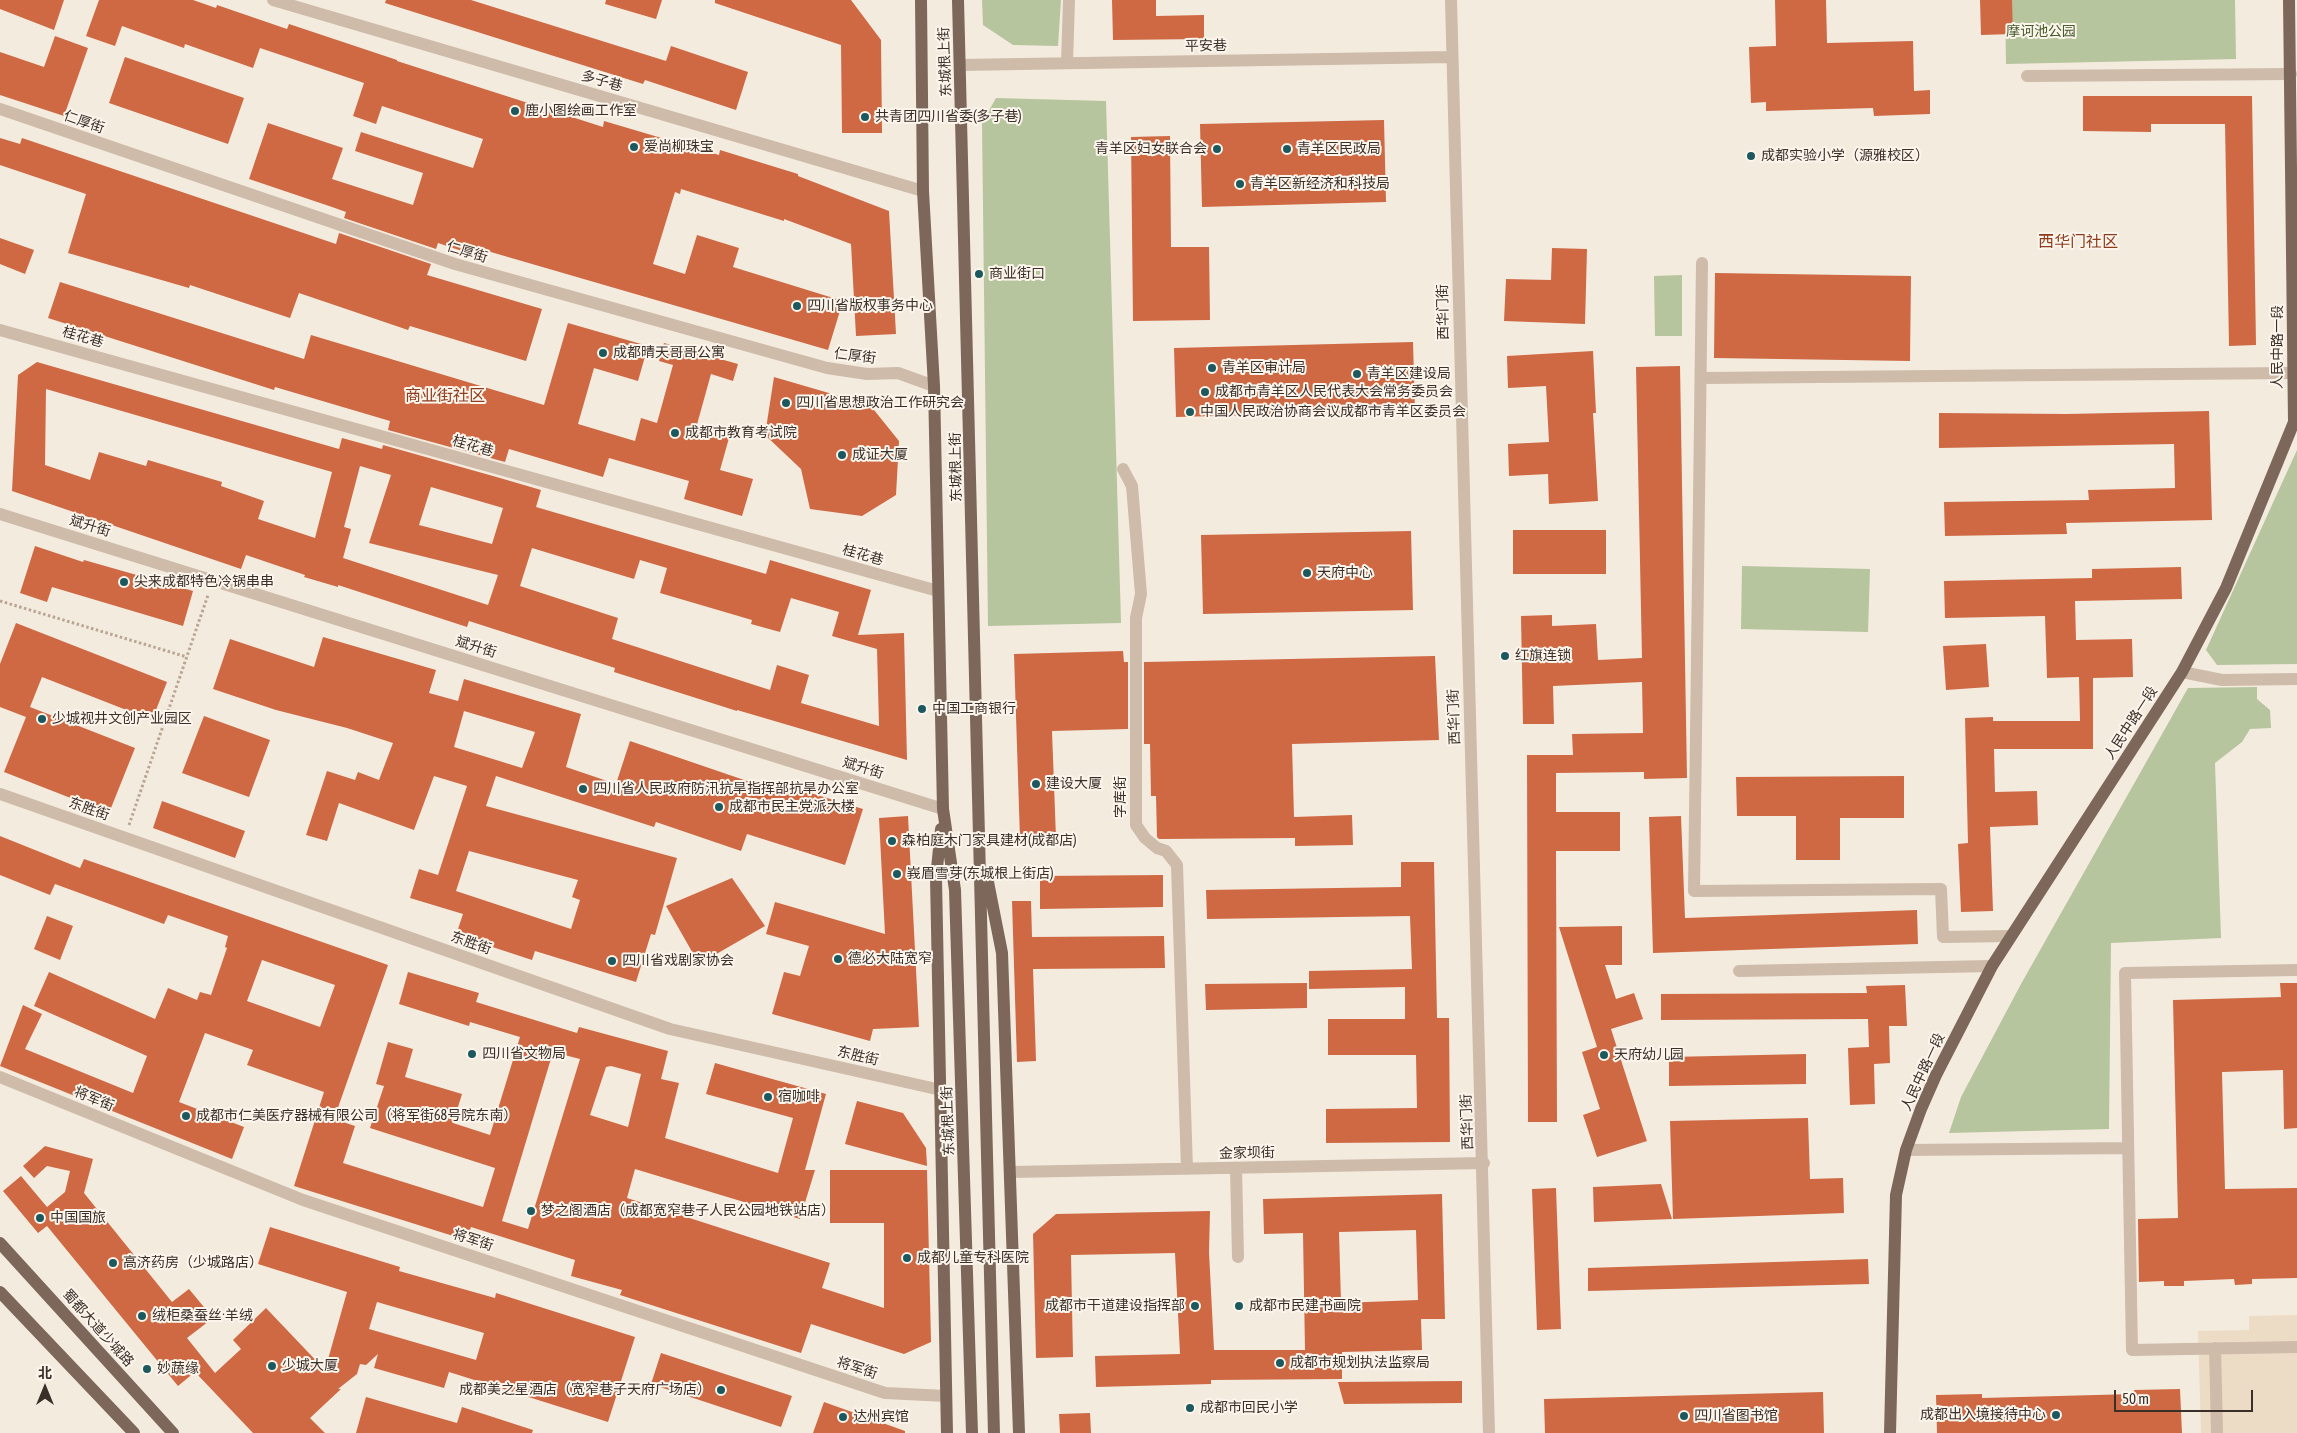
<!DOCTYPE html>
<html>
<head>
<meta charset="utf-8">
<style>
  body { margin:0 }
  #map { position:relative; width:2297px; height:1433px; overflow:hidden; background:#f4ebdf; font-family:"Asap Condensed","Noto Sans SC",sans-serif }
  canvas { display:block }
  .north { position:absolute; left:20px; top:1363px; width:50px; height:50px; -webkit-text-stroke:4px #fbf5ec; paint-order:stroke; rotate:0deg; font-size:14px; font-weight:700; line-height:20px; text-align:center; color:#3b2f29 }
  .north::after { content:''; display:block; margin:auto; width:18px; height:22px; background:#3b2f29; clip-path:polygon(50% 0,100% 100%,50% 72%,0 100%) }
  .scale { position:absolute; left:2114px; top:1390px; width:139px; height:22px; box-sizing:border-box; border:2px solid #3b2f29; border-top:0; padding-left:6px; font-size:15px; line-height:18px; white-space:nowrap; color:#3b2f29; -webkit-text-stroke:4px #fbf5ec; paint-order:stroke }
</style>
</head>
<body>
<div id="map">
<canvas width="2297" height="1433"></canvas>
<div class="north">北</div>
<div class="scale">50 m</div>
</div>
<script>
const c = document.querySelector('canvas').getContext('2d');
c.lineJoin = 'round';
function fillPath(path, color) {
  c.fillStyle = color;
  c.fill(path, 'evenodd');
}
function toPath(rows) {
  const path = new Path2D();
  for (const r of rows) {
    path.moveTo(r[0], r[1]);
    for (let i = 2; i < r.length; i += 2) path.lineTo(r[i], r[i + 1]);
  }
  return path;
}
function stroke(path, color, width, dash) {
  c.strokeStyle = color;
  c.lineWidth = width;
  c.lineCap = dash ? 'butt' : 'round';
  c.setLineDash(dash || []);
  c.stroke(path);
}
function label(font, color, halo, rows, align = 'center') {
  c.font = font + ' "Asap Condensed","Noto Sans SC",sans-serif';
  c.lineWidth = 4;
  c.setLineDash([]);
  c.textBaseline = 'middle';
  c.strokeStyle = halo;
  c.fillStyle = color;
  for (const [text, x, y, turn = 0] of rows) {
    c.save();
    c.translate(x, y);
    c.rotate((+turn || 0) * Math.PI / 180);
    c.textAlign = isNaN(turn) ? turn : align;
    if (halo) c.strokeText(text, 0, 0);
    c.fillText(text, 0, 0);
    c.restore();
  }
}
fillPath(toPath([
  [982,0,1061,0,1058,46,1013,45,983,25],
  [2005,0,2235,0,2236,59,2006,64],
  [996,98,1106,101,1121,623,988,626,982,123],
  [1682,275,1682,336,1655,336,1654,276],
  [2297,450,2297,664,2217,665,2206,650],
  [1742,566,1870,569,1868,632,1741,629],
  [2257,687,2257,699,2270,710,2271,728,2250,729,2242,742,2215,763,2221,938,2111,943,2109,1129,1949,1133,1961,1097,2021,984,2188,688]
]), '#b6c59d');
fillPath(toPath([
  [2297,1315,2297,1433,2201,1433,2198,1331,2249,1330,2249,1316]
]), '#eddcc5');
fillPath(toPath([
  [0,0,64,0,54,30,0,9],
  [99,0,193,0,216,8,217,5,287,29,289,24,397,60,397,61,603,127,604,121,719,155,720,150,798,174,798,176,889,211,896,334,856,336,851,244,784,219,784,221,681,189,680,194,675,192,653,264,685,274,697,235,739,248,733,267,843,301,828,350,477,248,474,255,438,243,436,249,344,218,346,212,332,207,249,179,268,123,343,148,332,179,413,205,423,173,355,151,361,132,473,168,483,139,382,106,376,124,353,116,364,83,260,48,253,68,185,44,184,48,122,26,115,46,86,36],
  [386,0,471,0,666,61,671,46,748,72,736,110,645,80,643,84,385,3],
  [606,0,662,0,656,19,605,4],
  [715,0,851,0,881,40,882,133,842,133,841,45,715,3],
  [1112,0,1156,0,1156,16,1204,15,1204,39,1113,40],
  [1775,0,1826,0,1827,43,1913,41,1914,91,1930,90,1930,114,1874,116,1873,108,1766,111,1766,102,1751,103,1749,47,1776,46],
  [1980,0,2012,0,2013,34,1981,35],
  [55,36,88,48,64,116,0,95,0,52,44,67],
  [125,57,244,98,228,144,109,103],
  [2083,96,2252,96,2256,345,2229,346,2225,124,2151,124,2151,132,2083,131],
  [1384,120,1386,202,1202,207,1200,124],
  [1170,136,1171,247,1209,247,1210,320,1133,321,1131,137],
  [0,138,20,144,22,138,336,244,339,233,431,264,427,275,542,309,526,361,410,326,408,330,299,293,290,318,190,285,189,288,68,253,86,194,0,165],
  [0,238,34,250,25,274,0,264],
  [1552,248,1587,249,1585,324,1504,321,1506,279,1551,280],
  [1715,273,1911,276,1910,361,1714,358],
  [60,282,304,359,311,335,544,405,568,323,648,346,638,381,594,368,578,424,635,441,641,418,657,423,673,365,659,361,664,343,738,364,733,381,711,374,696,428,729,438,720,470,753,479,742,516,684,499,689,481,609,458,603,477,509,449,505,462,388,430,390,421,275,387,274,390,48,318],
  [1413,342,1415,411,1176,417,1174,348],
  [1593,351,1596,413,1593,413,1598,501,1549,504,1548,474,1509,476,1508,444,1549,442,1546,386,1508,388,1507,356],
  [37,362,339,449,342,438,382,449,383,445,500,478,541,490,536,507,766,574,770,560,871,590,858,635,904,633,907,760,737,710,737,711,614,672,615,668,469,621,467,627,338,585,338,587,304,577,305,575,246,555,241,569,12,491,18,375],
  [46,389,332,472,315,538,258,519,264,501,221,486,222,482,148,460,146,466,99,452,90,480,45,465],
  [360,466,391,475,369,543,498,575,488,605,343,558,351,529,344,527],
  [431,487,503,508,492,544,419,525],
  [532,548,634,579,640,560,667,568,660,593,752,620,751,624,780,632,791,598,839,612,832,636,877,649,879,726,801,703,809,675,777,665,770,690,612,639,618,618,520,586],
  [1680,366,1687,778,1644,779,1644,772,1556,773,1556,812,1620,812,1620,851,1556,851,1557,1122,1528,1122,1527,755,1573,755,1572,734,1643,733,1642,682,1553,686,1554,724,1523,724,1521,616,1552,615,1552,626,1596,624,1598,660,1642,658,1636,367],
  [774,377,870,405,899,441,896,495,862,516,810,509,801,469,765,435],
  [2209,411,2212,520,2066,523,2067,534,1945,536,1944,502,2089,500,2088,490,2175,488,2174,444,1939,448,1939,413,2067,414],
  [1513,530,1606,530,1606,574,1513,574],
  [1411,531,1413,610,1203,614,1201,535],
  [35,546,83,562,84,560,193,591,183,626,52,587,47,602,20,593],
  [2181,567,2182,599,2075,601,2076,640,2132,639,2133,677,2093,678,2093,749,1994,749,1995,792,2037,791,2038,825,1990,827,1993,911,1961,912,1958,844,1968,843,1965,718,1993,717,1993,721,2080,721,2079,677,2047,678,2045,616,1945,618,1944,581,2092,578,2092,569],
  [16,623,167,682,152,720,42,677,30,707,135,748,109,813,4,772,26,717,0,707,0,664],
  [323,637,436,670,429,693,458,701,464,679,581,714,566,767,616,784,630,741,788,795,791,787,863,809,845,865,747,834,741,851,656,822,654,827,496,776,486,806,677,858,655,935,651,934,636,982,535,951,532,960,456,935,463,914,410,898,419,869,438,875,467,786,434,776,414,830,339,803,327,841,306,835,327,771,355,780,358,772,379,780,393,743,347,728,276,710,213,689,230,639,314,667],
  [464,711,535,732,522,768,454,747],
  [469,851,578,880,572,897,580,900,571,929,456,891],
  [1986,644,1989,687,1946,690,1943,646],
  [1123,651,1124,662,1128,662,1128,729,1052,731,1056,838,1020,839,1014,654],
  [1435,656,1439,740,1292,744,1294,817,1352,815,1353,845,1295,846,1295,838,1159,839,1157,837,1156,796,1151,796,1150,744,1144,744,1144,662],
  [204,716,270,740,249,797,182,773],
  [1904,776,1904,818,1840,818,1840,860,1796,860,1796,816,1737,816,1736,777],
  [162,801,245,831,235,858,153,828],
  [908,816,919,1027,873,1029,870,1041,772,1014,784,972,800,976,809,946,766,934,775,902,885,934,879,818],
  [1681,816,1685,918,1917,910,1918,944,1653,953,1649,817],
  [0,836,80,868,84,859,388,965,334,1119,355,1126,343,1163,483,1207,495,1168,370,1128,384,1086,376,1084,388,1042,413,1049,405,1077,462,1094,453,1123,490,1135,520,1037,470,1022,469,1026,399,1004,408,972,479,993,476,1002,577,1033,579,1027,668,1051,661,1079,679,1083,665,1138,778,1173,793,1118,706,1094,715,1063,826,1094,805,1170,815,1170,800,1219,635,1169,627,1198,830,1263,822,1288,884,1308,884,1223,830,1223,830,1170,927,1170,931,1342,904,1354,811,1324,801,1353,620,1295,622,1290,571,1276,575,1260,471,1227,466,1240,294,1186,324,1092,247,1065,253,1050,205,1033,179,1102,244,1127,232,1159,0,1066,23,1005,42,1014,25,1049,133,1093,147,1056,34,1006,49,972,155,1019,168,988,197,1000,200,992,211,995,227,948,225,947,228,936,168,915,164,924,55,884,50,895,0,875],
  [262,960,335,985,320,1027,247,1001],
  [553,1052,580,1059,528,1229,502,1221],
  [611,1066,641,1074,628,1127,590,1115,606,1067],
  [1401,862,1434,862,1437,1018,1449,1018,1450,1142,1326,1143,1326,1109,1417,1108,1416,1055,1328,1055,1328,1019,1405,1019,1405,987,1309,989,1309,971,1412,969,1410,916,1207,919,1206,890,1401,887],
  [1163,875,1163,907,1040,909,1040,876],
  [732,878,765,926,699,964,666,906],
  [1012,901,1031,901,1032,937,1164,936,1165,968,1033,969,1036,1061,1017,1062],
  [47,916,73,926,60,960,34,949],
  [1622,926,1622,965,1605,965,1616,999,1634,993,1643,1019,1611,1029,1647,1141,1597,1157,1583,1115,1600,1109,1582,1052,1597,1047,1559,927],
  [1307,983,1307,1008,1206,1010,1205,984],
  [2280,983,2297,983,2297,1128,2284,1129,2283,1070,2222,1072,2225,1189,2297,1188,2297,1278,2252,1279,2252,1284,2235,1285,2234,1279,2184,1281,2184,1286,2164,1286,2164,1281,2139,1282,2138,1219,2178,1218,2173,1000,2281,997],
  [1905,985,1907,1026,1889,1026,1890,1063,1874,1064,1875,1104,1850,1105,1848,1048,1869,1047,1868,1019,1661,1020,1661,994,1867,993,1866,986],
  [1806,1054,1806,1084,1669,1086,1669,1057],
  [857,1101,903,1113,926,1148,927,1166,845,1144],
  [1808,1118,1810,1179,1843,1178,1844,1213,1673,1219,1670,1121],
  [45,1146,93,1159,84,1193,172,1302,189,1289,213,1318,187,1338,215,1373,241,1349,233,1340,266,1308,325,1370,347,1292,258,1264,270,1227,400,1267,399,1271,495,1298,496,1293,635,1337,608,1422,449,1372,444,1388,374,1368,378,1354,366,1365,360,1364,357,1374,338,1389,341,1389,310,1418,325,1433,253,1433,195,1372,178,1386,47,1226,38,1233,3,1191,21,1176,47,1207,65,1192,70,1171,47,1166,34,1178,23,1166],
  [377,1302,484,1333,476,1360,369,1329],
  [1661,1184,1672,1219,1594,1222,1593,1187],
  [1556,1188,1561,1329,1537,1330,1532,1189],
  [1442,1194,1445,1319,1421,1319,1422,1350,1342,1352,1342,1379,1211,1380,1211,1384,1096,1387,1095,1356,1180,1354,1175,1253,1071,1255,1073,1357,1036,1358,1033,1234,1056,1214,1210,1211,1209,1252,1214,1350,1305,1350,1303,1233,1264,1234,1263,1199],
  [1416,1230,1418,1300,1341,1303,1339,1232],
  [1868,1259,1869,1284,1588,1291,1588,1268],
  [661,1353,792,1396,781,1427,651,1384],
  [1462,1381,1462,1403,1344,1404,1338,1382],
  [2180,1389,2182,1433,1937,1433,1936,1395,1982,1394,1982,1398,2134,1394,2134,1390],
  [1823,1392,1824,1433,1545,1433,1544,1399],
  [366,1397,457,1423,462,1407,533,1430,532,1433,356,1433],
  [824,1402,905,1431,905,1433,813,1433],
  [1090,1413,1091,1433,1060,1433,1059,1414]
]), '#ce6943');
stroke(toPath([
  [0,601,187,657],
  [129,825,208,595]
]), '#baa593', 3, [2.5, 2.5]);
stroke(toPath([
  [273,0,923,191],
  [1451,0,1489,1433],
  [1067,63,1069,0],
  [960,65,1452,57],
  [2027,76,2291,74],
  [0,109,455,264,827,368,867,374,898,373,934,386],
  [1702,263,1694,891,1941,889,1943,937,2011,936],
  [0,330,938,591],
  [1701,378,2293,373],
  [1123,469,1132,486,1141,594,1136,618,1136,825,1145,838,1157,848,1166,851,1177,865,1187,1169],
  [0,514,943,809],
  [2182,672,2222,680,2297,679],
  [0,794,670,1029,941,1090],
  [2297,970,2125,973,2132,1350,2297,1347],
  [1739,971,1992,966],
  [0,1077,303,1200,885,1393,946,1396],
  [1906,1150,2128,1148],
  [1236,1168,1238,1257],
  [1011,1172,1484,1163],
  [2215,1348,2217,1433]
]), '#cebba9', 12);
stroke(toPath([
  [921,0,923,191,934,386,943,809,955,890,972,1433],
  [958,0,994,1433],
  [941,829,936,878,947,1433],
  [986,872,1002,953,1019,1433],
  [0,1243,173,1433],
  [0,1292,134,1433],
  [1890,1433,1896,1195,1906,1150,1921,1109,1936,1075,1992,966,2182,672,2226,588,2294,422,2289,0]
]), '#7d675a', 12);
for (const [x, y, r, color] of [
  [515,111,5,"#1b595f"],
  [865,117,5,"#1b595f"],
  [634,147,5,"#1b595f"],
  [1217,149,5,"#1b595f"],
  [1287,149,5,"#1b595f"],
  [1751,156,5,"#1b595f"],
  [1240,184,5,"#1b595f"],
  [979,274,5,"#1b595f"],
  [797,306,5,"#1b595f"],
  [603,353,5,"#1b595f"],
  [1212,368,5,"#1b595f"],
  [1357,374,5,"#1b595f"],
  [1205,392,5,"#1b595f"],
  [786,403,5,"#1b595f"],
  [1190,412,5,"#1b595f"],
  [675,433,5,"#1b595f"],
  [842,455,5,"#1b595f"],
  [1307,573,5,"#1b595f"],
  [124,582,5,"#1b595f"],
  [1505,656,5,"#1b595f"],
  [922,709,5,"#1b595f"],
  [42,719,5,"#1b595f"],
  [1036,784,5,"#1b595f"],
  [583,789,5,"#1b595f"],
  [719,807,5,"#1b595f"],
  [892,841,5,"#1b595f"],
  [897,874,5,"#1b595f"],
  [838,959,5,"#1b595f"],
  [612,961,5,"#1b595f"],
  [472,1054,5,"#1b595f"],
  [1604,1055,5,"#1b595f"],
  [768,1097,5,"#1b595f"],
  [186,1116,5,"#1b595f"],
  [531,1211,5,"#1b595f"],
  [40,1218,5,"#1b595f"],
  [907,1258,5,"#1b595f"],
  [113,1263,5,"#1b595f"],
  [1195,1306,5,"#1b595f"],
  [1239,1306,5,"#1b595f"],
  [142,1316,5,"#1b595f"],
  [1280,1363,5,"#1b595f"],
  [272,1366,5,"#1b595f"],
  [147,1369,5,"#1b595f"],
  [721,1390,5,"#1b595f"],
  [1190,1408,5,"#1b595f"],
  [2056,1415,5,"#1b595f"],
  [1684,1416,5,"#1b595f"],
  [843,1417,5,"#1b595f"]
]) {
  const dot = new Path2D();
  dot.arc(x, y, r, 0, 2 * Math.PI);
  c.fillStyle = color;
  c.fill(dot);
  stroke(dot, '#fbf5ec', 2);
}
label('14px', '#485b2b', '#fbf5ec', [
  ["摩诃池公园",2041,32]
]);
label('14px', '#3b2f29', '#fbf5ec', [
  ["平安巷",1206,46,-1],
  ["东城根上街",945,62,-92],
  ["多子巷",602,81,16],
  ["仁厚街",84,122,19],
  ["仁厚街",467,252,17],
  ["西华门街",1443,312,-91],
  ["桂花巷",83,337,16],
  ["人民中路一段",2278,347,-90],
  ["仁厚街",855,356,7],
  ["桂花巷",473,446,16],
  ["东城根上街",956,467,-91],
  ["斌升街",90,526,17],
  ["桂花巷",863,555,16],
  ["斌升街",476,647,17],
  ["西华门街",1454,717,-92],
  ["人民中路一段",2131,723,-57],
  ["斌升街",863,768,17],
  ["字库街",1121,797,-90],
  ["东胜街",89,809,19],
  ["东胜街",471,943,19],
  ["东胜街",858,1056,13],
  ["人民中路一段",1923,1072,-65],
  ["将军街",94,1099,22],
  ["东城根上街",948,1121,-92],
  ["西华门街",1467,1122,-92],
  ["金家坝街",1247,1153,-1],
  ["将军街",473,1240,18],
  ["蜀都大道少城路",98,1328,48],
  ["将军街",857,1368,18]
]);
label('14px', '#3b2f29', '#fbf5ec', [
  ["鹿小图绘画工作室",525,111],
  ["共青团四川省委(多子巷)",875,117],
  ["爱尚柳珠宝",644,147],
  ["青羊区妇女联合会",1207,149,"right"],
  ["青羊区民政局",1297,149],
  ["成都实验小学（源雅校区）",1761,156],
  ["青羊区新经济和科技局",1250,184],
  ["商业街口",989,274],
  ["四川省版权事务中心",807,306],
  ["成都晴天哥哥公寓",613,353],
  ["青羊区审计局",1222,368],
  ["青羊区建设局",1367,374],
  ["成都市青羊区人民代表大会常务委员会",1215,392],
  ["四川省思想政治工作研究会",796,403],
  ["中国人民政治协商会议成都市青羊区委员会",1200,412],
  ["成都市教育考试院",685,433],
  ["成证大厦",852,455],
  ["天府中心",1317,573],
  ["尖来成都特色冷锅串串",134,582],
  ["红旗连锁",1515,656],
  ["中国工商银行",932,709],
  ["少城视井文创产业园区",52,719],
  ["建设大厦",1046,784],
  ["四川省人民政府防汛抗旱指挥部抗旱办公室",593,789],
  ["成都市民主党派大楼",729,807],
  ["森柏庭木门家具建材(成都店)",902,841],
  ["峩眉雪芽(东城根上街店)",907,874],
  ["德必大陆宽窄",848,959],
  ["四川省戏剧家协会",622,961],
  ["四川省文物局",482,1054],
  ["天府幼儿园",1614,1055],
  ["宿咖啡",778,1097],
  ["成都市仁美医疗器械有限公司（将军街68号院东南）",196,1116],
  ["梦之阁酒店（成都宽窄巷子人民公园地铁站店）",541,1211],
  ["中国国旅",50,1218],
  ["成都儿童专科医院",917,1258],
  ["高济药房（少城路店）",123,1263],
  ["成都市干道建设指挥部",1185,1306,"right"],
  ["成都市民建书画院",1249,1306],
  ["绒柜桑蚕丝·羊绒",152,1316],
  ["成都市规划执法监察局",1290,1363],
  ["少城大厦",282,1366],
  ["妙蔬缘",157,1369],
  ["成都美之星酒店（宽窄巷子天府广场店）",711,1390,"right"],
  ["成都市回民小学",1200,1408],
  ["成都出入境接待中心",2046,1415,"right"],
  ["四川省图书馆",1694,1416],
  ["达州宾馆",853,1417]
], 'left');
label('16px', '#8f3b1d', '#fbf5ec', [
  ["西华门社区",2078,242],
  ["商业街社区",445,396]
]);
</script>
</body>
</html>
